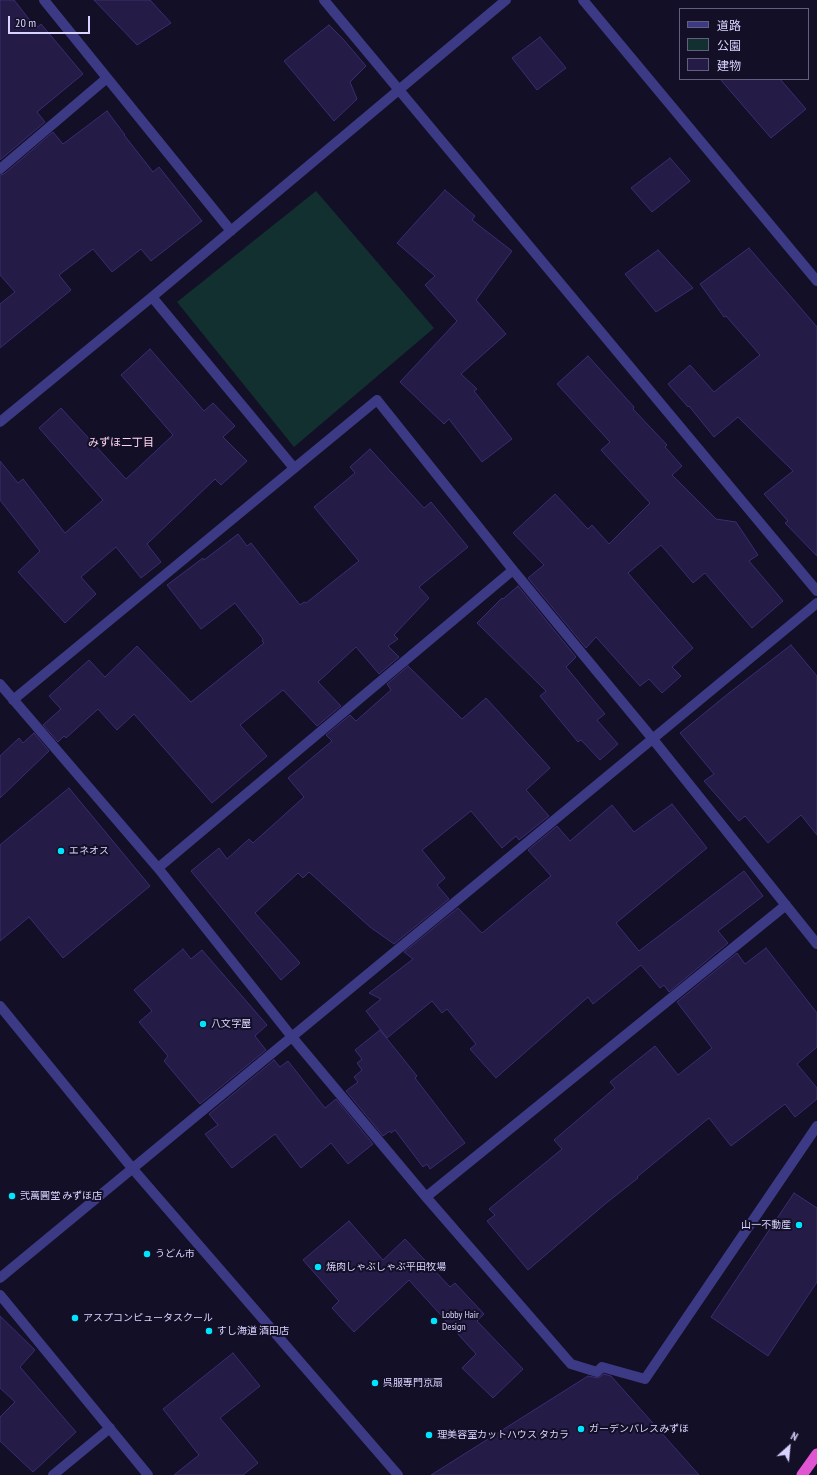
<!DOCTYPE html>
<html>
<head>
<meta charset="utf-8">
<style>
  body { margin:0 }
  #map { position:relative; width:817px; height:1475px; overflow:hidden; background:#130f26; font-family:"PT Sans Narrow","Noto Sans JP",sans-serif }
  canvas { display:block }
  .legend { position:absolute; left:679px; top:8px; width:130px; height:72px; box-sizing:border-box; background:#130f26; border:1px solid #625e7d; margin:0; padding:5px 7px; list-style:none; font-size:12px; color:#d9d4ff }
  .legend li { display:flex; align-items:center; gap:8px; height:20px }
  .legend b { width:20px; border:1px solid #625e7d }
  .north { position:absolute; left:769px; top:1427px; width:40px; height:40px; -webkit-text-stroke:3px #130f26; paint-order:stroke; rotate:27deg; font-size:11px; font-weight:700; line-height:16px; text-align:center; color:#d9d4ff }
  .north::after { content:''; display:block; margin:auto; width:14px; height:18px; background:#d9d4ff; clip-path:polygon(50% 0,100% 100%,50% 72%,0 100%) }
  .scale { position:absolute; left:8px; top:16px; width:82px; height:18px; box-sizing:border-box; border:2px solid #d9d4ff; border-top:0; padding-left:5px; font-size:12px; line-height:14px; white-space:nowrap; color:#d9d4ff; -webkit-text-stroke:3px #130f26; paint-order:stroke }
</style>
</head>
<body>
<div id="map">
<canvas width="817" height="1475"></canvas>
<ul class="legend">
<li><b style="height:5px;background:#3d3a85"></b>道路</li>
<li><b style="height:11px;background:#12302f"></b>公園</li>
<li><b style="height:11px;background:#241b47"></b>建物</li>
</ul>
<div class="north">N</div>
<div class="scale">20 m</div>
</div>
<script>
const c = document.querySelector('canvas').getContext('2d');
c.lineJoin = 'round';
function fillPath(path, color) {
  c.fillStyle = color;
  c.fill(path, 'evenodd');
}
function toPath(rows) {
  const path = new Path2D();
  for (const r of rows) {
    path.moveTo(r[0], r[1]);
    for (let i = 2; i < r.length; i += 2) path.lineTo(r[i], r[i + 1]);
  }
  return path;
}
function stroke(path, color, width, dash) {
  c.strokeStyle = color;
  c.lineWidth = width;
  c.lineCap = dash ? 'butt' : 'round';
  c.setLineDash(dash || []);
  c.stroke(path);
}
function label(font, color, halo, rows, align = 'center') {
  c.font = font + ' "PT Sans Narrow","Noto Sans JP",sans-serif';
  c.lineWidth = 4;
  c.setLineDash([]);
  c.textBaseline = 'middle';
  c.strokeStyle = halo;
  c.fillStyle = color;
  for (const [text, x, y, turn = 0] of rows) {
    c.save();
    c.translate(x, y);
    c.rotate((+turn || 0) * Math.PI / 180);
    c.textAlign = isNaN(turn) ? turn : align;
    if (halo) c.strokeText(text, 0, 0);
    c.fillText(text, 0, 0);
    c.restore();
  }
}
fillPath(toPath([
  [316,191,434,328,294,447,177,302]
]), '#12302f');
const building = toPath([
  [0,0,14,0,36,28,41,24,83,74,37,112,45,122,0,160,0,0],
  [94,0,150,0,171,23,137,45,94,0],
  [329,25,343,39,366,66,350,82,357,99,334,121,284,61,329,25],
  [540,37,566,68,537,90,512,58,540,37],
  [720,79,780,79,806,109,771,138,720,79],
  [107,111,125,135,124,135,153,172,159,167,202,221,151,261,141,249,112,272,93,249,59,275,71,290,0,348,0,304,15,292,0,275,0,175,4,174,53,132,63,144,107,111],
  [670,158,690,181,652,212,631,188,670,158],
  [445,190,475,216,472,220,512,251,476,300,506,334,461,374,477,389,474,391,512,439,482,462,449,419,444,424,400,382,457,321,425,285,435,276,397,243,445,190],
  [749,248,817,327,817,556,785,523,788,521,764,494,793,471,738,417,714,437,689,406,688,407,668,384,690,365,714,392,760,355,726,316,724,317,700,284,749,248],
  [658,250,693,288,656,312,625,274,658,250],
  [150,349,204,411,213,403,235,426,223,437,247,461,221,485,215,479,147,544,161,562,141,578,116,547,81,577,96,594,65,623,18,572,40,551,0,500,0,461,18,483,23,479,65,533,103,500,39,428,61,408,126,479,173,435,121,375,150,349],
  [588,356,634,407,633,409,667,445,665,447,682,466,672,475,716,519,736,522,758,555,749,561,783,601,752,628,705,573,693,583,661,545,628,573,693,648,672,667,681,676,662,693,649,679,640,686,596,637,586,648,528,578,544,565,513,533,555,494,588,529,592,525,609,544,650,503,601,450,610,442,557,384,588,356],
  [370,449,424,508,431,502,468,547,419,587,429,598,394,635,398,639,388,646,399,657,379,674,356,647,318,682,341,706,317,726,283,690,240,725,267,756,212,803,134,714,117,730,98,709,66,738,64,736,58,742,43,725,61,709,49,696,89,660,105,677,137,646,191,702,264,643,262,641,263,639,235,603,201,629,167,585,203,558,204,560,238,534,247,546,251,543,300,605,304,602,306,603,359,561,314,507,355,473,350,467,370,449],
  [518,586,576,657,566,667,605,714,597,720,618,744,600,760,581,740,578,742,540,696,546,691,477,623,502,598,503,599,518,586],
  [791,645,817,676,817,835,801,815,768,843,745,816,739,821,704,781,714,774,680,733,729,693,791,645],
  [408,666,462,719,486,698,550,768,526,790,549,816,519,840,516,836,502,848,471,811,422,850,445,878,437,885,449,899,394,944,370,927,309,872,303,878,298,873,255,913,300,963,281,980,191,871,219,848,227,859,249,839,253,843,304,797,288,778,332,741,326,735,350,715,356,721,391,690,387,684,408,666],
  [34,733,49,751,0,798,0,756,19,738,23,743,34,733],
  [69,788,150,886,63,958,29,917,0,941,0,845,69,788],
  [672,804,707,848,616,923,639,951,744,871,763,896,718,931,728,943,669,992,664,985,660,988,641,965,593,1004,588,997,496,1078,470,1049,476,1044,447,1009,442,1013,432,1001,387,1038,366,1011,381,999,369,993,413,959,404,952,458,908,482,933,551,876,528,850,557,826,570,841,612,805,634,832,672,804],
  [766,948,817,1013,817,1047,797,1064,817,1088,817,1099,795,1117,785,1104,731,1146,709,1118,637,1177,638,1178,605,1204,528,1270,487,1221,495,1215,489,1209,562,1149,554,1140,615,1088,610,1082,655,1046,678,1075,712,1048,677,1002,737,953,745,964,766,948],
  [183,949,191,959,202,950,267,1025,255,1036,266,1050,200,1104,164,1061,168,1056,139,1022,152,1011,134,990,183,949],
  [380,1030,417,1076,415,1078,465,1143,430,1169,427,1164,423,1167,395,1130,391,1133,390,1131,383,1136,346,1091,358,1082,354,1077,362,1070,357,1063,362,1059,355,1050,380,1030],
  [274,1060,280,1067,288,1061,325,1108,336,1099,373,1144,348,1164,331,1143,301,1168,275,1134,232,1168,205,1134,218,1125,209,1114,274,1060],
  [794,1193,817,1208,817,1282,768,1356,711,1317,794,1193],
  [349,1221,383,1260,405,1239,450,1287,455,1283,484,1314,477,1321,523,1369,493,1398,462,1368,476,1354,409,1280,354,1332,332,1308,339,1301,303,1260,349,1221],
  [0,1316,35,1350,20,1367,76,1432,33,1472,0,1441,0,1417,15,1402,0,1388,0,1316],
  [233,1353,260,1386,220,1418,258,1463,243,1475,174,1475,199,1455,163,1409,233,1353],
  [604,1374,611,1376,699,1475,431,1475,588,1376,598,1378,604,1374]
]);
fillPath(building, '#241b47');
stroke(building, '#3b2d73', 1);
stroke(toPath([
  [44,0,231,231],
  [324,0,817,591],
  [583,0,817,281],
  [0,169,107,78],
  [152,297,294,468],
  [0,422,152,297,506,0],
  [0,684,158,868,292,1037,426,1197,571,1364,597,1372,602,1367,645,1379,817,1126],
  [13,700,377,400,513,570,652,738,817,944],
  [158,868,513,570],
  [426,1197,786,905],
  [0,1278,817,603],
  [0,1295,148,1475],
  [53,1475,110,1428]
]), '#3d3a85', 10);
stroke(toPath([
  [0,1006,132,1168,398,1475]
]), '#3d3a85', 10);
stroke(toPath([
  [802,1475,817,1454]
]), '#e055d1', 11);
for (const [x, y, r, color] of [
  [61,851,4,"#00e5ff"],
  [203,1024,4,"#00e5ff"],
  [12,1196,4,"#00e5ff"],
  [799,1225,4,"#00e5ff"],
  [147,1254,4,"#00e5ff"],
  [318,1267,4,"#00e5ff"],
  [75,1318,4,"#00e5ff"],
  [434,1321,4,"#00e5ff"],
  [209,1331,4,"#00e5ff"],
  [375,1383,4,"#00e5ff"],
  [581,1429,4,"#00e5ff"],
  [429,1435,4,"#00e5ff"]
]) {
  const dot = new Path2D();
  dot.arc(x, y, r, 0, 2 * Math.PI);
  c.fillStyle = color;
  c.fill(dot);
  stroke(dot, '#130f26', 1.5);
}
label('10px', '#d9d4ff', '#130f26', [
  ["エネオス",69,851],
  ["八文字屋",211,1024],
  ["弐萬圓堂 みずほ店",20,1196],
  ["山一不動産",791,1225,"right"],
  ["うどん市",155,1254],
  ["焼肉しゃぶしゃぶ平田牧場",326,1267],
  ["Lobby Hair",442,1315],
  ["Design",442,1327],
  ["アスプコンピュータスクール",83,1318],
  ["すし海道 酒田店",217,1331],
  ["呉服専門京扇",383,1383],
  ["ガーデンパレスみずほ",589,1429],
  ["理美容室カットハウス タカラ",437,1435]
], 'left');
label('11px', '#ffd6f0', '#130f26', [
  ["みずほ二丁目",121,443]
]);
</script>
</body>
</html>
